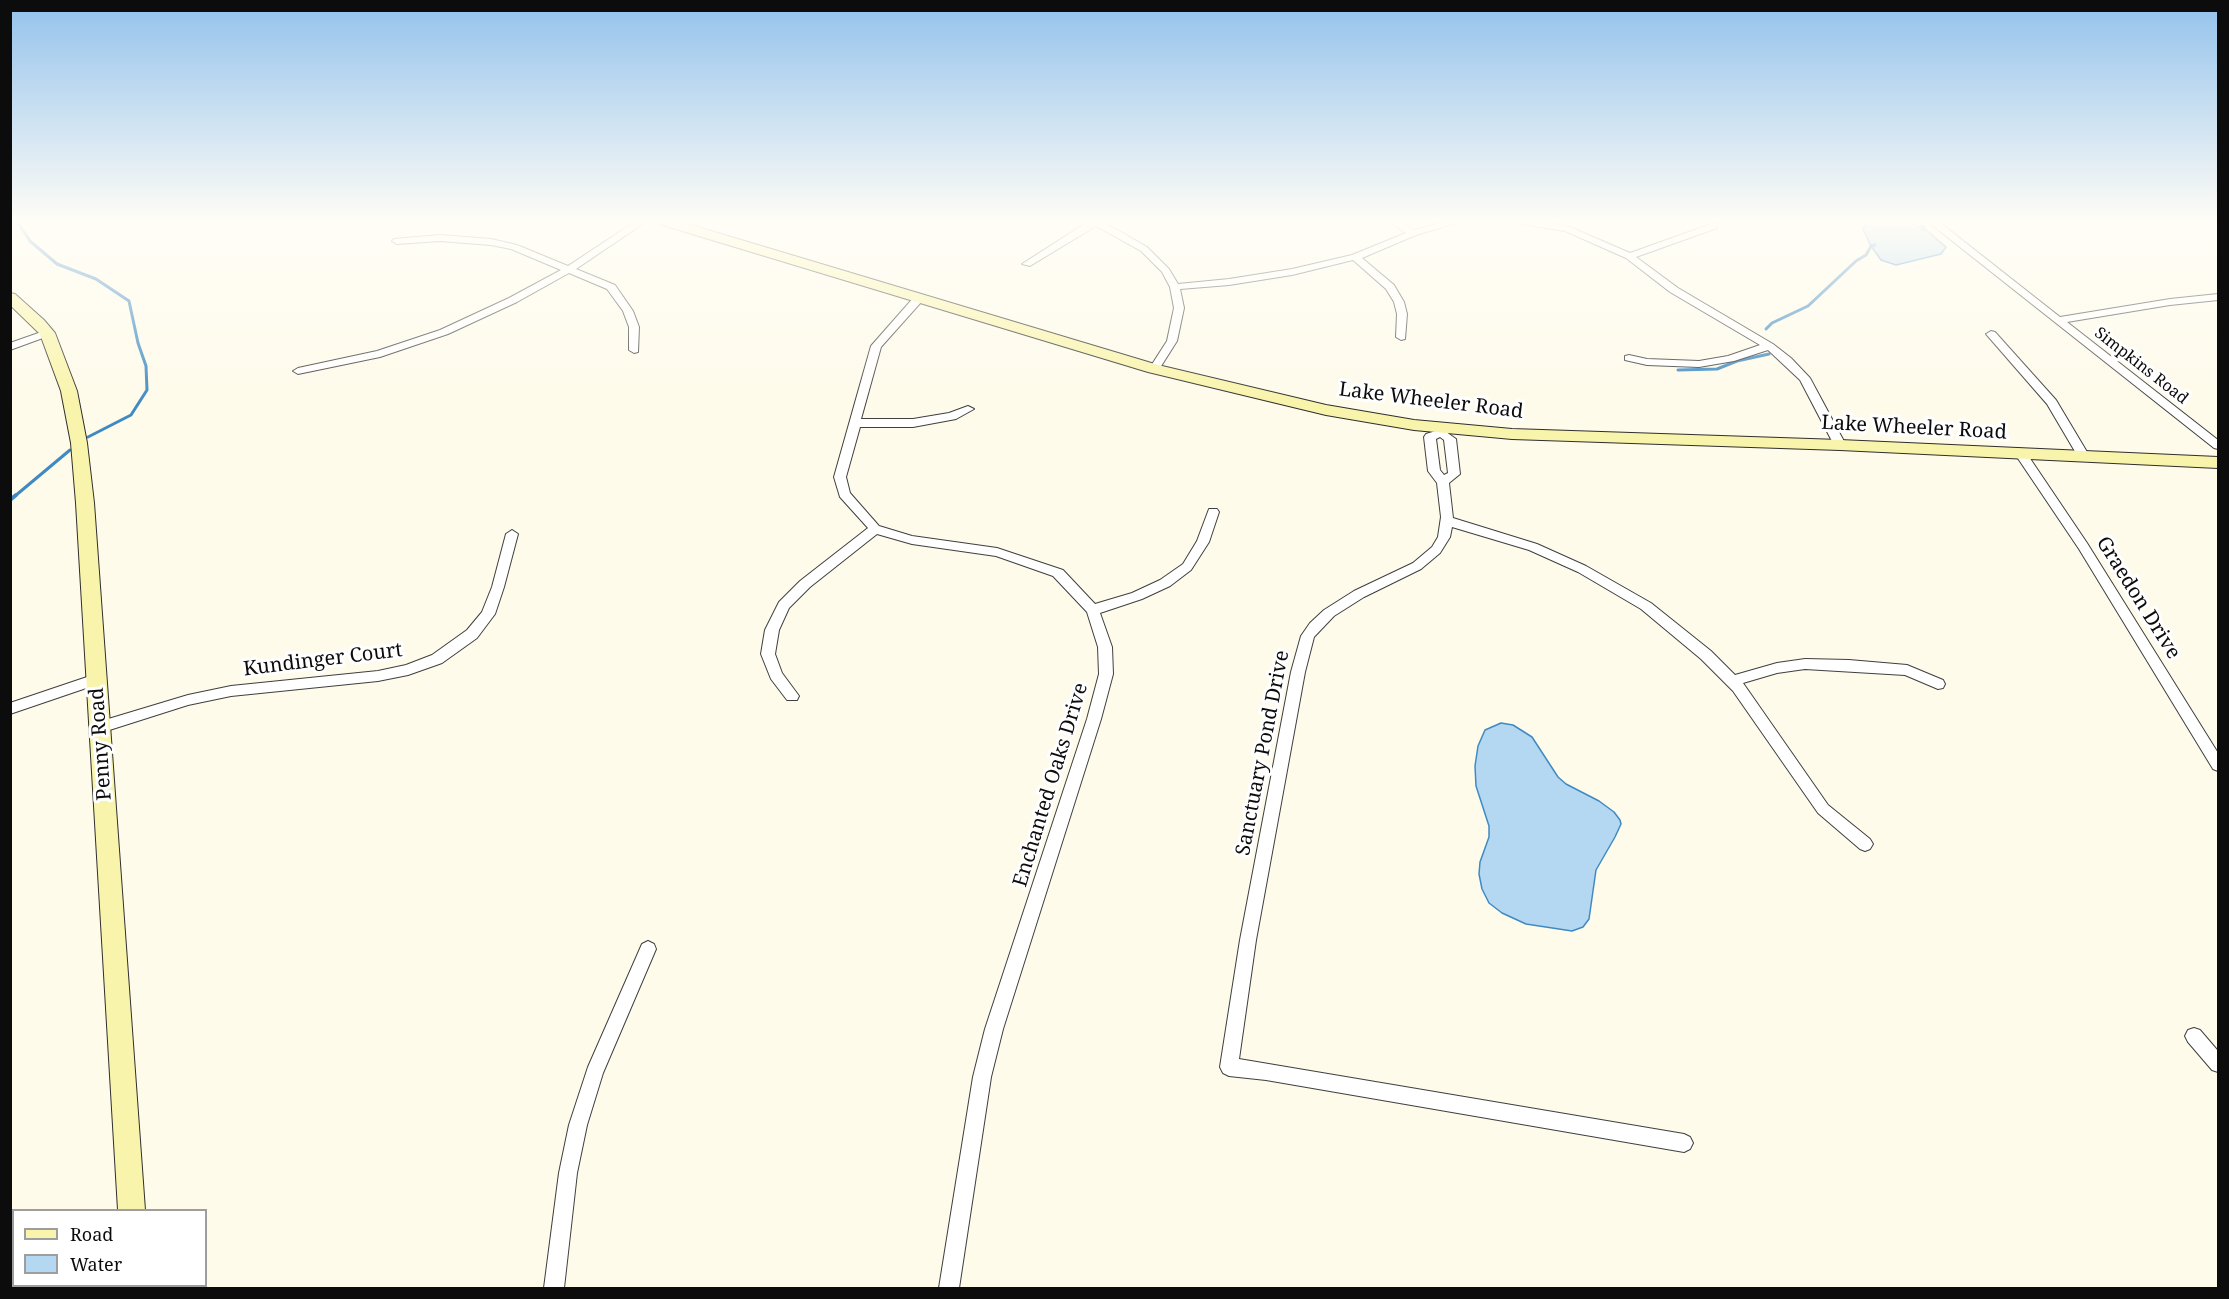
<!DOCTYPE html>
<html>
<head>
<meta charset="utf-8">
<style>
  body { margin:0 }
  #map { position:relative; width:2229px; height:1299px; overflow:hidden; background:#fefbeb; font-family:"Noto Serif",serif }
  canvas { display:block }
  .frame { position:absolute; inset:0; border:12px solid #0c0c0c; pointer-events:none }
  .legend { position:absolute; left:12px; top:1209px; width:195px; height:78px; box-sizing:border-box; background:#fff; border:2px solid #9e9e9e; margin:0; padding:8px 10px; list-style:none; font-size:18px; color:#0c0c0c }
  .legend li { display:flex; align-items:center; gap:12px; height:30px }
  .legend b { width:30px; border:2px solid #9e9e9e }
</style>
</head>
<body>
<div id="map">
<canvas width="2229" height="1299"></canvas>
<div class="frame"></div>
<ul class="legend">
<li><b style="height:8px;background:#f9f4ab"></b>Road</li>
<li><b style="height:16px;background:#b4d8f1"></b>Water</li>
</ul>
</div>
<script>
const c = document.querySelector('canvas').getContext('2d');
c.lineJoin = 'round';
function fillPath(path, color) {
  c.fillStyle = color;
  c.fill(path, 'evenodd');
}
function toPath(rows) {
  const path = new Path2D();
  for (const r of rows) {
    path.moveTo(r[0], r[1]);
    for (let i = 2; i < r.length; i += 2) path.lineTo(r[i], r[i + 1]);
  }
  return path;
}
function stroke(path, color, width, dash) {
  c.strokeStyle = color;
  c.lineWidth = width;
  c.lineCap = dash ? 'butt' : 'round';
  c.setLineDash(dash || []);
  c.stroke(path);
}
function label(font, color, halo, rows, align = 'center') {
  c.font = font + ' "Noto Serif",serif';
  c.lineWidth = 6;
  c.setLineDash([]);
  c.textBaseline = 'middle';
  c.strokeStyle = halo;
  c.fillStyle = color;
  for (const [text, x, y, turn = 0] of rows) {
    c.save();
    c.translate(x, y);
    c.rotate((+turn || 0) * Math.PI / 180);
    c.textAlign = isNaN(turn) ? turn : align;
    if (halo) c.strokeText(text, 0, 0);
    c.fillText(text, 0, 0);
    c.restore();
  }
}
const water = toPath([
  [1870,221,1909,222,1925,229,1946,247,1941,254,1896,265,1881,260,1871,246,1863,229,1870,221],
  [1501,723,1513,725,1532,737,1558,777,1566,784,1599,801,1614,812,1620,820,1621,824,1615,837,1596,870,1589,919,1583,927,1572,931,1526,924,1502,913,1489,903,1482,889,1479,874,1480,862,1489,837,1489,826,1476,786,1475,766,1478,746,1485,730,1501,723]
]);
fillPath(water, '#b4d8f1');
stroke(water, '#408ac3', 1.5);
stroke(toPath([
  [17,221,30,241,57,264,96,279,129,301,138,343,146,366,147,390,131,415,88,437],
  [1919,221,1925,229,1922,230],
  [1766,329,1772,323,1808,306,1856,261,1866,255,1871,246,1875,245],
  [1678,370,1717,369,1737,361,1769,354],
  [15,496,70,450]
]), '#408ac3', 3);
stroke(toPath([
  [10,500,16,495]
]), '#408ac3', 4);
const street = toPath([
  [636,221,647,221,576,269,615,285,633,311,639,327,638,352,634,353,629,350,629,327,623,311,607,289,569,273,517,302,448,334,380,357,298,374,293,371,298,368,377,351,440,330,509,298,561,270,511,249,491,245,440,241,397,244,392,241,394,239,440,235,491,239,517,245,568,266,636,221],
  [1089,221,1102,221,1147,247,1169,269,1178,284,1229,279,1292,269,1352,255,1406,233,1388,221,1399,221,1414,230,1448,221,1463,221,1416,235,1362,258,1394,285,1404,302,1407,314,1405,339,1401,340,1396,337,1397,314,1394,302,1386,289,1353,260,1292,275,1229,285,1180,289,1184,308,1177,341,1158,371,1154,372,1149,369,1167,341,1174,308,1170,287,1162,272,1141,251,1096,226,1030,266,1022,264,1089,221],
  [1517,221,1537,221,1570,227,1630,253,1711,224,1717,224,1717,228,1636,257,1678,288,1773,344,1791,358,1810,378,1846,445,1844,448,1836,448,1834,445,1800,380,1768,350,1734,361,1699,367,1647,365,1625,360,1625,356,1629,355,1647,359,1699,361,1728,356,1760,345,1670,292,1626,258,1565,231,1522,224,1517,221],
  [1927,221,1938,221,2060,317,2170,299,2218,294,2218,300,2170,305,2067,322,2218,440,2218,449,2214,448,1927,221],
  [919,295,924,298,923,300,881,347,861,419,913,419,949,413,968,406,974,409,956,419,913,427,860,427,846,477,850,493,879,526,912,536,997,548,1063,570,1095,604,1132,593,1160,580,1183,564,1197,541,1209,509,1217,509,1219,512,1209,542,1191,570,1170,586,1142,599,1100,613,1112,647,1113,674,1101,719,1003,1029,991,1077,959,1288,939,1288,973,1077,985,1029,1087,719,1099,674,1098,647,1087,612,1053,576,996,556,912,544,877,534,810,587,789,608,779,630,775,654,782,673,799,696,797,700,787,700,771,679,761,654,765,630,779,602,800,581,868,528,840,497,834,477,871,346,915,296,919,295],
  [47,330,52,333,51,335,10,350,10,343,47,330],
  [1991,331,1995,332,2056,400,2090,457,2088,460,2080,460,2047,404,1986,334,1991,331],
  [1442,429,1456,439,1460,474,1449,483,1453,518,1537,544,1586,566,1651,603,1711,651,1735,675,1777,663,1805,659,1849,660,1907,665,1943,680,1945,684,1943,688,1938,689,1905,675,1805,669,1777,673,1743,683,1828,805,1870,839,1873,844,1870,849,1865,851,1860,849,1818,813,1733,691,1701,659,1641,609,1578,572,1529,550,1452,527,1450,537,1440,553,1421,569,1364,597,1334,616,1314,637,1305,672,1256,940,1239,1059,1684,1134,1690,1137,1693,1143,1690,1149,1684,1152,1266,1080,1229,1076,1223,1073,1220,1067,1240,940,1291,672,1301,636,1310,623,1324,610,1354,591,1413,563,1432,547,1438,537,1441,517,1437,483,1428,471,1424,437,1426,434,1442,429],
  [1440,437,1444,440,1448,473,1444,475,1440,470,1436,439,1440,437],
  [2021,450,2025,451,2087,543,2218,753,2218,771,2213,769,2079,549,2015,454,2021,450],
  [512,530,518,534,504,587,495,614,477,638,442,663,408,675,378,681,231,696,188,705,100,733,95,731,93,727,95,723,188,695,231,686,378,671,406,665,432,655,467,630,482,612,492,587,506,534,512,530],
  [96,674,101,675,103,679,101,683,10,714,10,703,96,674],
  [648,941,654,944,656,949,603,1073,587,1125,577,1173,564,1288,544,1288,559,1173,569,1125,588,1067,642,944,648,941],
  [2194,1028,2200,1030,2218,1051,2218,1072,2212,1070,2188,1042,2185,1036,2188,1030,2194,1028]
]);
const secondary = toPath([
  [657,221,678,221,1158,365,1326,405,1414,420,1512,429,1840,440,2218,457,2218,468,1840,450,1512,439,1414,430,1326,415,1148,372,659,224,657,221],
  [10,293,15,294,44,320,55,333,77,391,87,443,94,503,145,1210,118,1210,76,503,71,443,61,391,40,334,10,305,10,293],
  [123,1286,151,1286,151,1288,123,1288,123,1286]
]);
stroke(street, '#3f3f3f', 2);
stroke(secondary, '#2e2e2e', 2);
fillPath(street, '#fff');
fillPath(secondary, '#f9f4ab');
const sky = c.createLinearGradient(0, 0, 0, 403);
sky.addColorStop(0, '#93c2ec');
sky.addColorStop(0.55, '#fffdf6');
sky.addColorStop(1, '#fffdf600');
c.fillStyle = sky;
c.fillRect(0, 0, 2229, 403);
label('16px', '#0c0c0c', '#fff', [
  ["Simpkins Road",2141,366,38]
]);
label('20px', '#0c0c0c', '#fff', [
  ["Lake Wheeler Road",1431,401,7],
  ["Lake Wheeler Road",1914,428,3],
  ["Graedon Drive",2138,598,58],
  ["Kundinger Court",323,660,-7],
  ["Penny Road",101,744,-94],
  ["Sanctuary Pond Drive",1263,753,-79],
  ["Enchanted Oaks Drive",1051,785,-73]
]);
</script>
</body>
</html>
